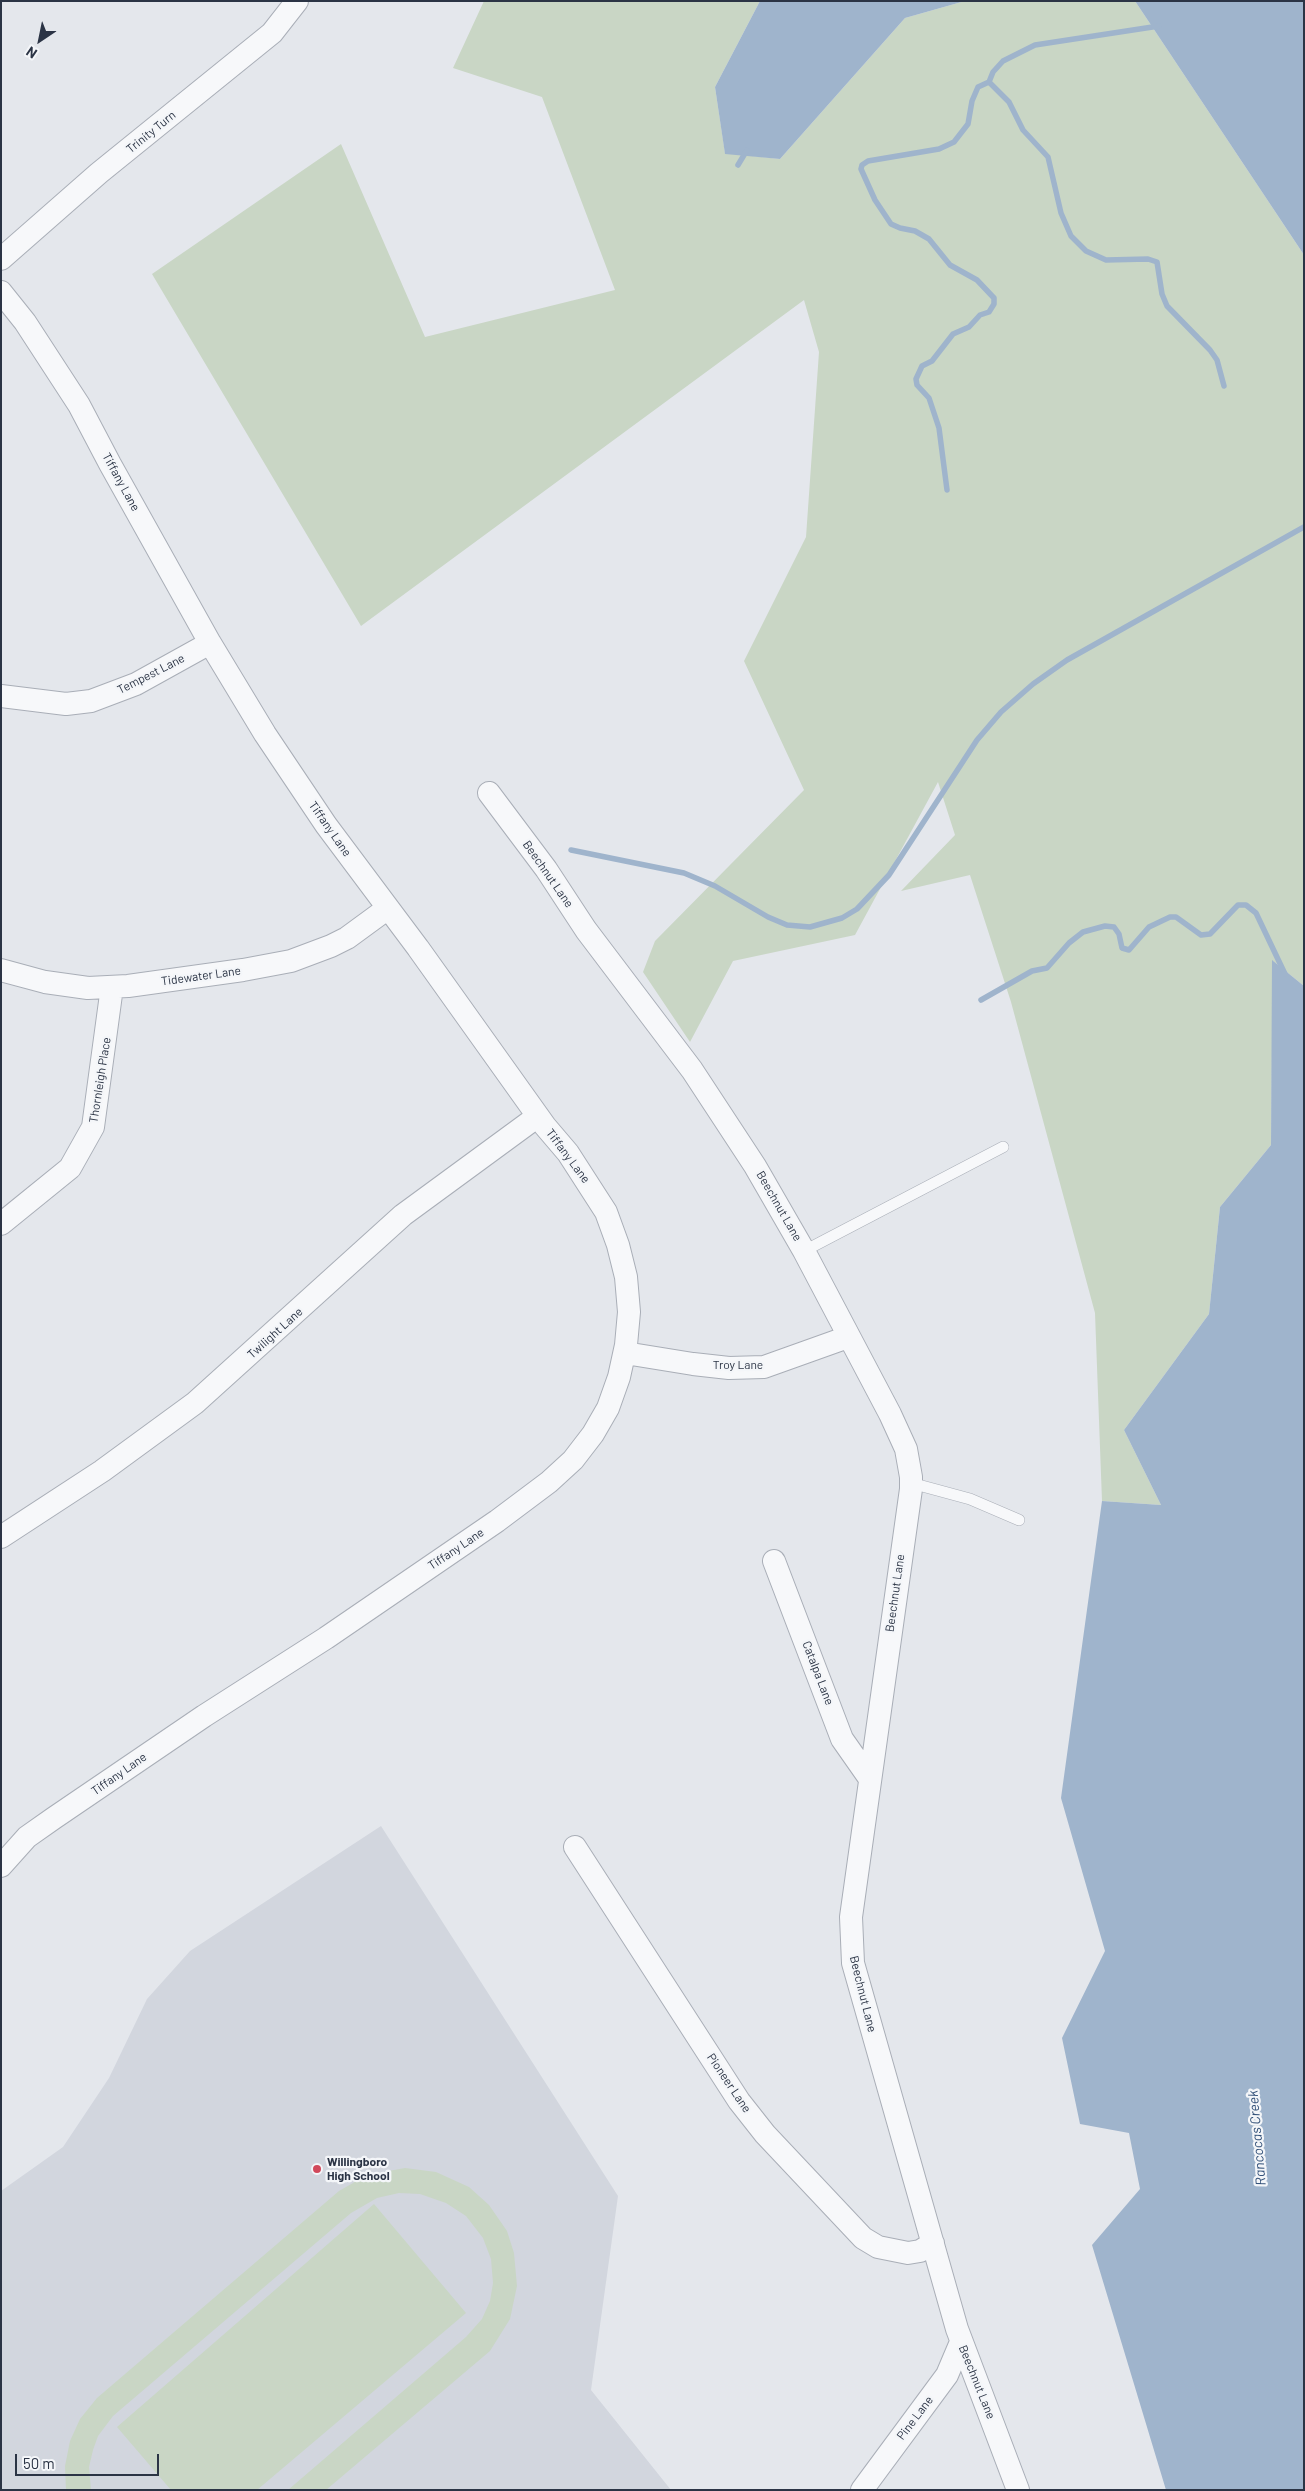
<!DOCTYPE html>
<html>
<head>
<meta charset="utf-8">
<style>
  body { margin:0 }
  #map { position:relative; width:1305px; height:2491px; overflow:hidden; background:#e4e7ec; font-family:Barlow,sans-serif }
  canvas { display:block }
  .frame { position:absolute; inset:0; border:2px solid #2b3445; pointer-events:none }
  .north { position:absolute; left:15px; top:15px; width:50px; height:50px; -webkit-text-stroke:4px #f4f6f9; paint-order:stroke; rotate:214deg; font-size:14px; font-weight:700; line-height:20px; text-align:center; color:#2b3445 }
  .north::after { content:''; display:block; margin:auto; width:18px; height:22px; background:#2b3445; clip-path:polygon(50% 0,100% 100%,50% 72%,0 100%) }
  .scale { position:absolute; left:15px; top:2454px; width:144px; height:22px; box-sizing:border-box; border:2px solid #2b3445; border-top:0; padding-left:6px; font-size:15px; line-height:18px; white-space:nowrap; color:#2b3445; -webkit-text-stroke:4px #f4f6f9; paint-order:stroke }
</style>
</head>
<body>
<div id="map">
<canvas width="1305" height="2491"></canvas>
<div class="frame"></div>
<div class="north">N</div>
<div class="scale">50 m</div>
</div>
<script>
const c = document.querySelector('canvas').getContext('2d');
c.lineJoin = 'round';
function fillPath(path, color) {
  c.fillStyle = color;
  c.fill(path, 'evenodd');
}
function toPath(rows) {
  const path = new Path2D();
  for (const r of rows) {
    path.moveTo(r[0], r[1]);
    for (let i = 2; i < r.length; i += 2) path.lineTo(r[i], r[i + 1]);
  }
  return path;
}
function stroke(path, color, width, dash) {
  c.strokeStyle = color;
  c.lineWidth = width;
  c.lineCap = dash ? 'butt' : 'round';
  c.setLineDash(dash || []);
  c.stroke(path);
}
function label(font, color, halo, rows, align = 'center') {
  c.font = font + ' Barlow,sans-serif';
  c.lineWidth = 4.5;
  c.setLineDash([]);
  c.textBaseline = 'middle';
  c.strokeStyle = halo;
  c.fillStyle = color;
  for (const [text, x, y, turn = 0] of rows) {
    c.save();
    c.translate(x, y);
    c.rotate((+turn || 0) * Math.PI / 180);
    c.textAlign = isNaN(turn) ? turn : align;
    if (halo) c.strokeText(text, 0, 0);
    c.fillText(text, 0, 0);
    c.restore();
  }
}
fillPath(toPath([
  [381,1826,618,2196,591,2390,671,2490,1,2490,1,2191,63,2147,109,2078,147,1999,190,1951]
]), '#d2d6de');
fillPath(toPath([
  [484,1,760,1,715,87,725,153,780,159,905,18,965,1,1135,1,1304,255,1304,986,1273,961,1271,1145,1220,1207,1209,1314,1124,1430,1161,1505,1102,1501,1095,1313,1011,1002,970,875,901,891,955,835,938,782,855,935,733,961,690,1042,643,972,655,941,804,790,744,661,806,537,819,352,804,300,361,626,152,274,341,144,425,337,615,290,542,97,453,68],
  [405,2168,436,2172,469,2187,489,2205,507,2231,514,2253,517,2286,510,2319,490,2351,326,2490,288,2490,466,2337,482,2319,490,2301,493,2283,491,2259,483,2238,466,2216,446,2203,420,2194,399,2193,377,2198,351,2213,113,2416,98,2436,93,2450,89,2467,91,2490,66,2490,65,2466,70,2441,80,2419,97,2398,339,2191,367,2175],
  [374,2204,466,2313,257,2490,171,2490,117,2427]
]), '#c9d6c5');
fillPath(toPath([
  [760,1,965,1,905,18,780,159,725,154,715,87],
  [1135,1,1304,1,1304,255],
  [1272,960,1304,986,1304,2490,1166,2490,1092,2245,1140,2189,1129,2133,1080,2124,1062,2038,1105,1951,1061,1798,1102,1501,1161,1505,1124,1430,1209,1314,1220,1207,1271,1145]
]), '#9fb4cc');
stroke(toPath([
  [989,82,1009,102,1023,130,1048,157,1061,213,1071,236,1086,251,1106,260,1148,259,1157,262,1162,294,1167,306,1210,350,1217,360,1224,386],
  [989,82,993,72,1003,61,1035,45,1159,26],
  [738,165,747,150],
  [947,490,939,428,929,398,917,385,916,379,922,366,932,361,953,334,969,327,980,315,989,312,994,304,994,298,977,280,950,265,929,239,915,231,900,228,891,224,875,200,861,169,862,165,868,161,939,149,954,142,968,124,972,101,978,87,989,82],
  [571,850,684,873,715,886,768,917,787,925,810,927,842,918,857,909,889,875,977,740,1001,712,1033,684,1067,660,1304,527],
  [981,1000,1032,971,1047,968,1069,943,1083,932,1105,926,1114,927,1119,934,1122,948,1129,950,1149,927,1170,917,1176,917,1201,935,1210,934,1238,905,1246,905,1256,913,1285,974]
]), '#9fb4cc', 5.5);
const service = toPath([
  [804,1251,1003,1147],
  [911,1483,970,1499,1019,1520]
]);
const minor = toPath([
  [1,259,99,173,272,33,297,1],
  [1,292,25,322,79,405,110,464,210,643,265,734,326,825,418,948,545,1126,568,1153,606,1212,618,1245,626,1277,629,1312,626,1345,619,1377,608,1408,593,1434,573,1460,549,1482,497,1521,326,1638,204,1716,54,1818,27,1837,1,1866],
  [1,696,66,704,91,701,136,684,210,643],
  [489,793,546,869,586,930,692,1070,755,1166,804,1251,890,1414,906,1449,911,1477,911,1489,851,1917,853,1963,957,2329,1018,2490],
  [1,970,45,982,88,988,128,986,243,970,291,961,331,946,347,938,388,908],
  [1,1224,70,1168,93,1127,112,987],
  [625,1353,693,1364,729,1368,764,1367,848,1337],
  [1,1537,102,1471,195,1403,403,1215,538,1116],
  [774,1561,842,1739,870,1779],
  [575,1847,739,2101,765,2134,863,2238,878,2247,908,2253,920,2251,933,2243],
  [862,2490,947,2375,961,2342]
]);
stroke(service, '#a9aeb7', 12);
stroke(minor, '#a9aeb7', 24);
stroke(service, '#f7f8fa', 11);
stroke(minor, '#f7f8fa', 22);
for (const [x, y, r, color] of [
  [317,2169,5,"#d1495b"]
]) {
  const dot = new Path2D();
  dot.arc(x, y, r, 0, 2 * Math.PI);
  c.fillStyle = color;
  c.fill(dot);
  stroke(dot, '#f4f6f9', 2);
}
label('12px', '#2b3445', '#f4f6f9', [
  ["Trinity Turn",151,132,-39],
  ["Tiffany Lane",121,482,61],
  ["Tempest Lane",151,674,-27],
  ["Tiffany Lane",330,829,55],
  ["Beechnut Lane",548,874,55],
  ["Tidewater Lane",201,976,-8],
  ["Thornleigh Place",100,1080,-81],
  ["Tiffany Lane",568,1156,53],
  ["Beechnut Lane",779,1206,60],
  ["Twilight Lane",275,1333,-42],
  ["Troy Lane",738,1365],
  ["Tiffany Lane",456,1549,-34],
  ["Beechnut Lane",895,1593,-82],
  ["Catalpa Lane",818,1673,69],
  ["Tiffany Lane",119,1774,-35],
  ["Beechnut Lane",863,1994,76],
  ["Pioneer Lane",729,2083,56],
  ["Beechnut Lane",977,2382,68],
  ["Pine Lane",915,2418,-53]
]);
label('bold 12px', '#2b3445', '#f4f6f9', [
  ["Willingboro",327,2162],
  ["High School",327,2176]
], 'left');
label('italic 14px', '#34527a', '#f4f6f9', [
  ["Rancocas Creek",1257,2138,-95]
]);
</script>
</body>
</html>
